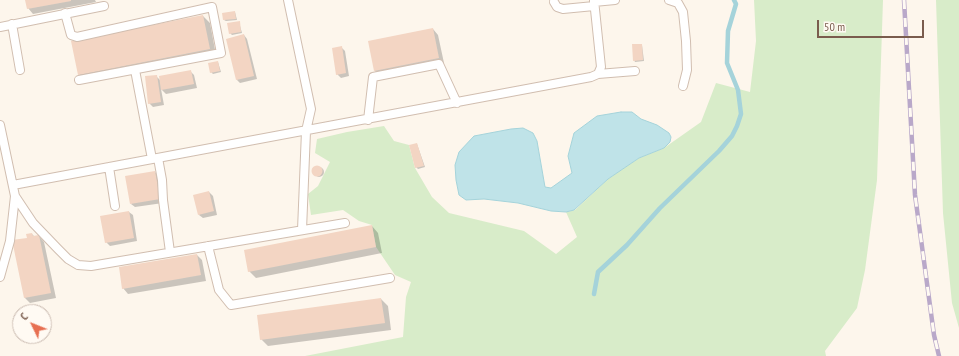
<!DOCTYPE html>
<html>
<head>
<meta charset="utf-8">
<style>
  body { margin:0 }
  #map { position:relative; width:959px; height:356px; overflow:hidden; background:#fdf6ec; font-family:"PT Sans Narrow",sans-serif }
  canvas { display:block }
  .north { position:absolute; left:12px; top:304px; width:40px; height:40px; box-sizing:border-box; background:#fffaf3; border:1px solid #cabbb1; border-radius:50%; rotate:313deg; font-size:11px; font-weight:700; line-height:16px; text-align:center; color:#7a5c4d }
  .north::after { content:''; display:block; margin:auto; width:14px; height:18px; background:#e76f51; clip-path:polygon(50% 0,100% 100%,50% 72%,0 100%) }
  .scale { position:absolute; left:817px; top:20px; width:107px; height:18px; box-sizing:border-box; border:2px solid #7a5c4d; border-top:0; padding-left:5px; font-size:12px; line-height:14px; white-space:nowrap; color:#7a5c4d; -webkit-text-stroke:3px #fffaf3; paint-order:stroke }
</style>
</head>
<body>
<div id="map">
<canvas width="959" height="356"></canvas>
<div class="north">С</div>
<div class="scale">50 m</div>
</div>
<script>
const c = document.querySelector('canvas').getContext('2d');
c.lineJoin = 'round';
function fillPath(path, color) {
  c.fillStyle = color;
  c.fill(path, 'evenodd');
}
function toPath(rows) {
  const path = new Path2D();
  for (const r of rows) {
    if (r.length === 3) {
      path.moveTo(r[0] + r[2], r[1]);
      path.arc(r[0], r[1], r[2], 0, 2 * Math.PI);
      continue;
    }
    path.moveTo(r[0], r[1]);
    for (let i = 2; i < r.length; i += 2) path.lineTo(r[i], r[i + 1]);
  }
  return path;
}
function stroke(path, color, width, dash) {
  c.strokeStyle = color;
  c.lineWidth = width;
  c.lineCap = dash ? 'butt' : 'round';
  c.setLineDash(dash || []);
  c.stroke(path);
}
fillPath(toPath([
  [754,0,883,0,877,180,865,270,857,308,825,351,826,356,305,356,403,337,406,297,411,282,395,275,376,247,372,225,359,221,343,210,311,215,308,194,318,186,330,162,315,153,317,139,347,132,384,126,394,141,409,145,415,168,432,197,449,213,524,231,556,254,577,237,566,212,575,210,608,179,639,158,664,148,701,122,716,83,750,92,756,41],
  [936,0,959,0,959,328,952,303,943,213]
]), '#d8ecc9');
const water = toPath([
  [621,112,632,112,641,119,657,125,669,133,671,137,670,142,664,148,639,158,608,179,574,210,566,212,551,211,518,203,484,199,466,200,459,195,456,180,455,165,459,152,474,136,511,129,523,128,533,133,537,141,545,187,551,188,572,173,568,156,574,133,597,116,621,112]
]);
fillPath(water, '#bfe3e8');
stroke(water, '#a5d3da', 1);
fillPath(toPath([
  [26,0,95,0,96,2,33,14,28,8],
  [235,12,237,20,226,21,224,20],
  [203,16,210,23,216,55,85,82,78,75],
  [239,22,242,33,232,35,230,33],
  [433,29,438,35,444,63,380,76,375,71,369,42],
  [244,35,247,39,257,79,240,83,237,80],
  [642,45,644,61,635,62,634,60],
  [341,47,345,51,349,76,341,78,337,74],
  [218,62,221,72,213,74,211,72],
  [190,71,194,75,197,88,166,94,161,89,164,105,153,107,149,103,156,76,160,80],
  [417,144,425,167,418,169,416,167],
  [319,172,5],
  [155,172,158,176,163,203,135,207,131,204],
  [209,192,213,196,217,215,203,218,199,215],
  [129,212,133,215,137,241,110,246,106,242],
  [372,226,378,233,382,253,256,278,249,271],
  [32,234,35,237,39,236,44,242,56,298,30,303,25,298,28,238],
  [197,255,202,260,206,281,128,294,123,288],
  [381,299,388,306,391,330,268,346,261,339]
]), '#0003');
stroke(toPath([
  [594,294,598,272,627,245,660,208,719,151,732,136,737,126,741,114,738,90,727,63,728,31,736,4,734,0]
]), '#a5d3da', 4.5);
fillPath(toPath([
  [25,0,71,0,71,1,27,9],
  [235,11,236,19,223,20,222,13],
  [203,15,210,49,78,75,71,41],
  [240,21,241,32,229,34,227,23],
  [433,28,439,58,374,71,368,41],
  [244,34,254,76,236,80,226,39],
  [632,44,642,44,643,60,633,61],
  [342,46,346,73,336,75,332,48],
  [218,61,220,71,210,73,208,63],
  [191,70,194,84,161,90,159,76],
  [157,75,161,102,148,104,145,76],
  [417,143,424,166,415,168,409,145],
  [317,171,5.5],
  [155,171,160,199,130,204,125,176],
  [209,191,214,211,198,215,193,195],
  [129,211,134,238,105,243,100,216],
  [372,225,376,247,248,272,244,250],
  [32,233,33,236,39,235,51,293,24,298,12,240,27,238,26,234],
  [197,254,201,275,122,289,119,267],
  [381,298,385,323,260,340,257,315]
]), '#f3d5c3');
const lane = toPath([
  [288,0,311,109,306,131,302,230],
  [669,0,678,3,683,12,686,41,687,70,683,86],
  [554,2,557,7,563,9,594,6],
  [594,2,615,0],
  [65,13,71,35,77,37,212,7,221,53,79,80],
  [12,24,20,70],
  [0,27,104,6],
  [135,70,152,159],
  [598,74,635,71],
  [368,120,373,77,439,64,457,103],
  [0,125,15,196,33,223,58,249,68,259,78,265,91,266,345,223],
  [158,158,162,180,163,200,170,252],
  [109,167,115,206],
  [13,185,591,77,598,74,601,67,594,0],
  [208,246,219,290,231,305,390,278],
  [0,277,10,241,15,196]
]);
stroke(lane, '#d1beb0', 10);
stroke(lane, '#fff', 8);
const rail = toPath([
  [904,0,915,195,934,335,939,356]
]);
stroke(rail, '#b9a8c9', 4.5);
stroke(rail, '#fffaf3', 3, [9]);
</script>
</body>
</html>
